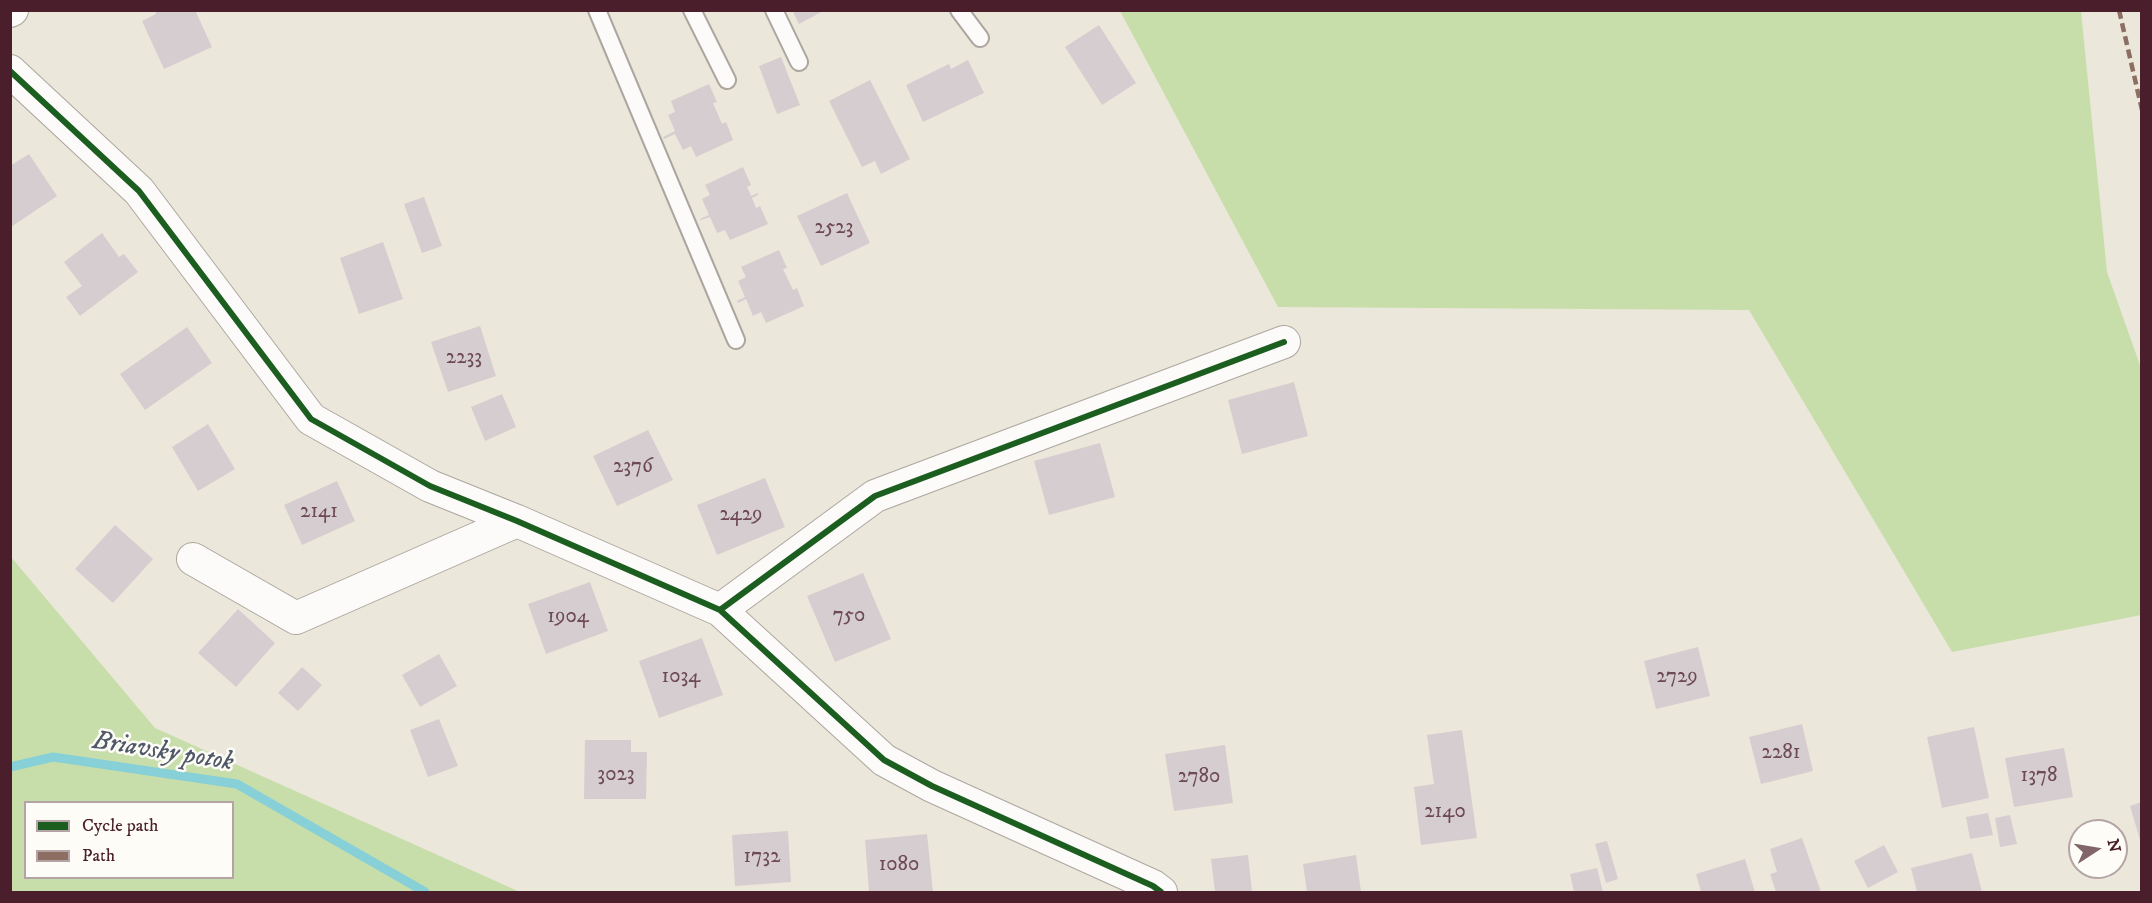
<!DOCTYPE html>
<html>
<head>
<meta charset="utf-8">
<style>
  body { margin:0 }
  #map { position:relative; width:2152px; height:903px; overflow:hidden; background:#ebe7da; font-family:"IM FELL DW Pica",serif }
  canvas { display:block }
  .frame { position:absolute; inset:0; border:12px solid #4a1f2b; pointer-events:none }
  .legend { position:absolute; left:24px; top:801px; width:210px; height:78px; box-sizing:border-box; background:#fdfcf7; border:2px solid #b5a4a5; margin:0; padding:8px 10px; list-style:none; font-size:18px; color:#4a1f2b }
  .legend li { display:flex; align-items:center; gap:12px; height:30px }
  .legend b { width:30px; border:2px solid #b5a4a5 }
  .north { position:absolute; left:2068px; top:819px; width:60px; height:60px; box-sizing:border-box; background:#fdfcf7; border:2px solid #b5a4a5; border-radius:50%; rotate:78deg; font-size:16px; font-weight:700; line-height:24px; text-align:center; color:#4a1f2b }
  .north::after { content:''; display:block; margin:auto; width:21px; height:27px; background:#826568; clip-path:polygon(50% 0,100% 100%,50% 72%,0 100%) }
</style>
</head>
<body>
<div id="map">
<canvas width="2152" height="903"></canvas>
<div class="frame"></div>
<ul class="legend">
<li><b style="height:8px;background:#1b5e20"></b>Cycle path</li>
<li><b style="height:8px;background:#8d6e63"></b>Path</li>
</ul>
<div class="north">N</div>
</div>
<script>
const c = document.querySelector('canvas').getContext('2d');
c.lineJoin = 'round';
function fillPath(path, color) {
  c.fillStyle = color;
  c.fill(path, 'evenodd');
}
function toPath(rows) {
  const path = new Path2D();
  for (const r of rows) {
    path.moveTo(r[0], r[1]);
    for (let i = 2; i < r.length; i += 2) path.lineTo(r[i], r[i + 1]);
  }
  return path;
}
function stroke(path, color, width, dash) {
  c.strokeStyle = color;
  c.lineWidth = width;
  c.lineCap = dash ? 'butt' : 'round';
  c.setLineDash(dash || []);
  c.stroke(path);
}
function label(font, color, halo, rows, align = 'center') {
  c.font = font + ' "IM FELL DW Pica",serif';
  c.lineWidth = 5;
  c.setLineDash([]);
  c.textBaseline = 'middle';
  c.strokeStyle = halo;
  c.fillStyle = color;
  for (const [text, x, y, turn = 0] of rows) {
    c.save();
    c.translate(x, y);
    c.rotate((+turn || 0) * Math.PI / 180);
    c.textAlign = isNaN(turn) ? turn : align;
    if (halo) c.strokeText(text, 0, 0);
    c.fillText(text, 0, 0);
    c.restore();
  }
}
fillPath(toPath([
  [1120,11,2081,11,2107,272,2141,368,2141,615,1952,652,1749,310,1278,307],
  [11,557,155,728,520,892,11,892],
  [26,802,232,802,232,878,26,878]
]), '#c7deaa');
stroke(toPath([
  [10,767,53,757,237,784,425,892]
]), '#87d0d8', 9);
fillPath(toPath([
  [155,10,195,10,212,47,164,69,142,21,156,14],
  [792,10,825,10,799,24],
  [1099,25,1136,83,1102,105,1065,47],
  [781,57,800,105,777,114,759,66],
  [968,60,984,93,923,122,906,85,949,64,951,69],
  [870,80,910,159,881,174,875,161,862,167,829,101],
  [709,84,717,102,713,103,722,124,726,122,733,140,696,157,691,146,683,150,675,134,664,139,663,137,675,131,668,115,675,112,671,101],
  [29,154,57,196,11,227,10,166],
  [743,167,751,185,747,187,751,196,758,193,758,195,752,198,756,208,760,206,768,224,730,240,725,230,717,233,710,217,701,220,700,219,709,215,702,199,710,195,705,185],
  [847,193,870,243,821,266,797,216],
  [424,197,442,246,422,253,404,204],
  [102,233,119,257,124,254,138,272,80,316,66,297,82,286,64,262],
  [383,242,403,299,359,314,340,258],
  [779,250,787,268,783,269,793,290,797,288,804,306,766,323,761,312,753,316,746,299,738,303,737,301,745,297,738,281,746,277,741,267],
  [480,326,496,376,448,392,431,342],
  [187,327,212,363,145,410,120,374],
  [1294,382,1308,436,1242,454,1228,400],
  [502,394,516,427,485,441,471,407],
  [208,424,235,469,198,491,172,447],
  [648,430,673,480,617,506,593,456],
  [1100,443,1115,497,1049,515,1034,461],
  [765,478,785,527,717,555,697,505],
  [337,481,355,521,302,545,284,505],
  [115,525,153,559,113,603,75,569],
  [863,573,891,639,835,662,807,596],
  [590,582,608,631,546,654,528,604],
  [238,609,275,643,236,687,198,653],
  [702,638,723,695,659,718,639,661],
  [1698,647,1710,696,1656,709,1644,661],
  [439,654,457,686,420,707,402,675],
  [302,667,322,685,298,711,278,693],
  [439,719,458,766,428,777,410,730],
  [1802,724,1813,771,1761,784,1749,737],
  [1974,727,1989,798,1942,808,1927,737],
  [1462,730,1477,838,1421,845,1414,787,1434,784,1427,735],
  [585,740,631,740,631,752,647,752,646,799,584,799],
  [1225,745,1233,803,1174,811,1165,754],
  [2064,748,2073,797,2014,807,2005,758],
  [2142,802,2142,843,2141,843,2130,806],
  [1988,813,1993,835,1970,839,1966,817],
  [2010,815,2017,844,2000,847,1995,818],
  [788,831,791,882,735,886,732,835],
  [927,834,933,892,869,892,865,840],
  [1802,838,1821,892,1776,892,1770,874,1777,872,1770,849],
  [1607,841,1618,879,1606,883,1595,844],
  [1884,845,1898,872,1868,888,1854,861],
  [1972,853,1982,892,1917,892,1911,868],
  [1248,855,1252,892,1215,892,1211,859],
  [1356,855,1361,892,1307,892,1303,864],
  [1745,859,1755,892,1701,892,1696,874],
  [1597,868,1603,892,1574,892,1570,874]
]), '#d6cdd0');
const lane = toPath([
  [597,10,736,340],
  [692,10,727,80],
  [774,10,799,62],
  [959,10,980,38]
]);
const street = toPath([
  [10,11,12,10],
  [10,71,139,191,311,419,430,486,517,521,720,610,884,760,932,786,1153,886,1161,892],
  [193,559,296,618,517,521],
  [720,610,875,496,1284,342]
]);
stroke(lane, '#ada6a0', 20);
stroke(street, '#ada6a0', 34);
stroke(lane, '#fcfbf9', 16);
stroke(street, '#fcfbf9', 32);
stroke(toPath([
  [2119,10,2142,110]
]), '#8d6e63', 4.5, [9, 4.5]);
stroke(toPath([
  [10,71,139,191,311,419,430,486,517,521,720,610,884,760,932,786,1153,886,1161,892],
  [720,610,875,496,1284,342]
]), '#1b5e20', 6);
label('21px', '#6d4a54', null, [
  ["2523",834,229],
  ["2233",464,359],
  ["2376",633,468],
  ["2141",319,513],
  ["2429",741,516],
  ["750",849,617],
  ["1904",568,618],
  ["1034",681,678],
  ["2729",1677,678],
  ["2281",1781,754],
  ["3023",616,776],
  ["1378",2039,777],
  ["2780",1199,778],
  ["2140",1445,813],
  ["1732",762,858],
  ["1080",899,866]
]);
label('italic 26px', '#505967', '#fdfcf7', [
  ["Briavsky potok",163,753,9]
]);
</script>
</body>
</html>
